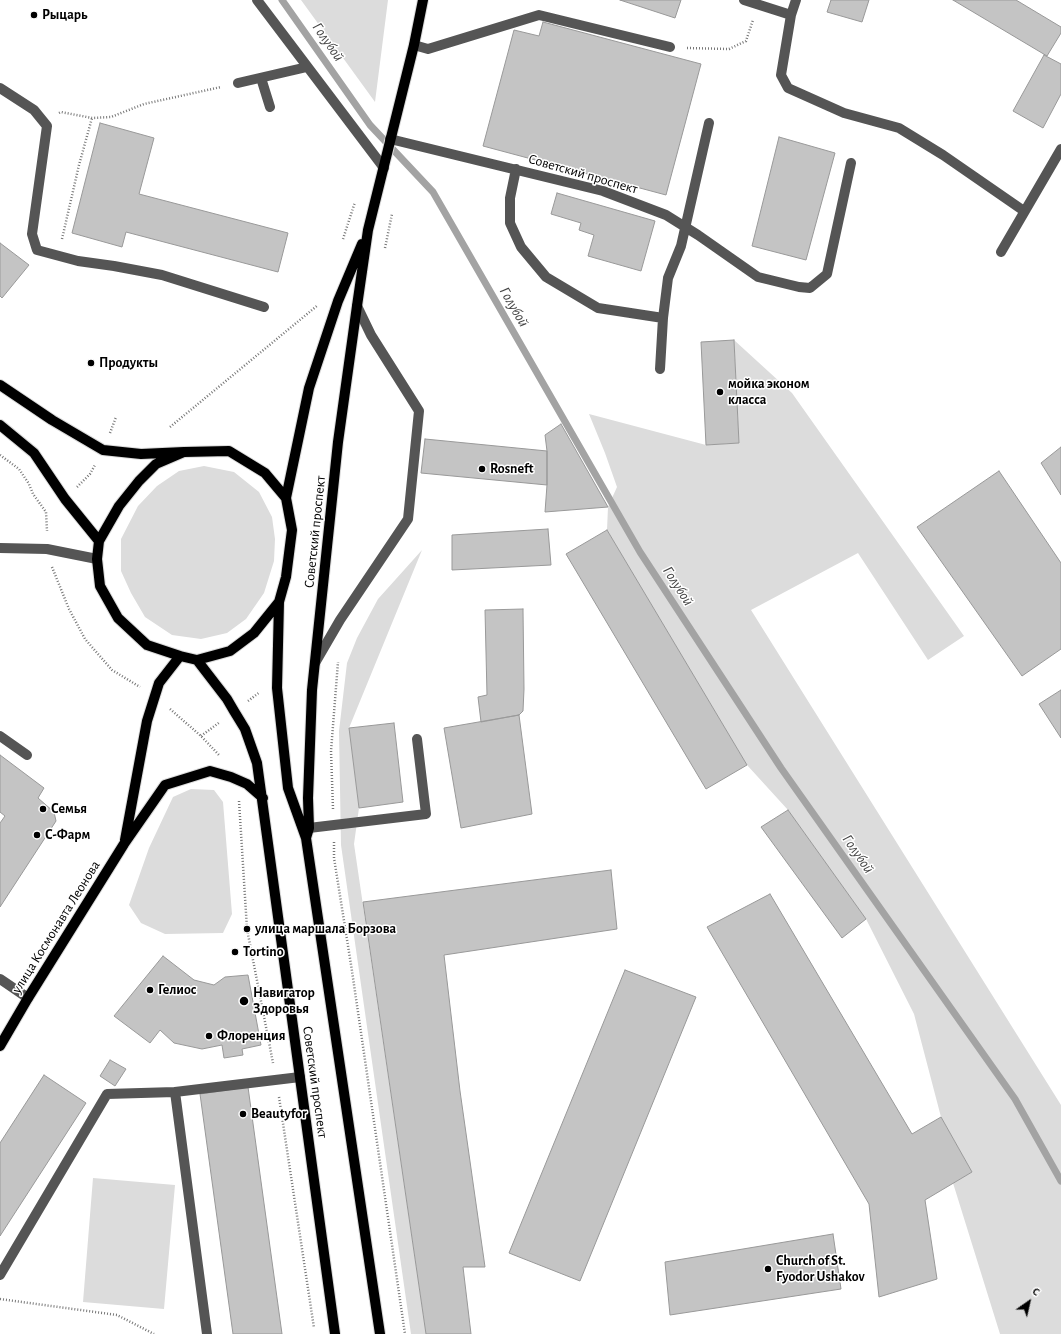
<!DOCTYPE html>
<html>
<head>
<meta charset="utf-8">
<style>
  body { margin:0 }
  #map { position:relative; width:1061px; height:1334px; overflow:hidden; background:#fff; font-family:"Alegreya Sans",sans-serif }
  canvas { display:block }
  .north { position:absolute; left:1009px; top:1282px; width:40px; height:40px; -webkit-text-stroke:3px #fff; paint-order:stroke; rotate:34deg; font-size:11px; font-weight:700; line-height:16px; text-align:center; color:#000 }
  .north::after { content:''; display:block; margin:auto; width:14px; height:18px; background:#000; clip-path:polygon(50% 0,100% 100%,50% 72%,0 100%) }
</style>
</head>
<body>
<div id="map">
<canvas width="1061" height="1334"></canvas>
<div class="north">С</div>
</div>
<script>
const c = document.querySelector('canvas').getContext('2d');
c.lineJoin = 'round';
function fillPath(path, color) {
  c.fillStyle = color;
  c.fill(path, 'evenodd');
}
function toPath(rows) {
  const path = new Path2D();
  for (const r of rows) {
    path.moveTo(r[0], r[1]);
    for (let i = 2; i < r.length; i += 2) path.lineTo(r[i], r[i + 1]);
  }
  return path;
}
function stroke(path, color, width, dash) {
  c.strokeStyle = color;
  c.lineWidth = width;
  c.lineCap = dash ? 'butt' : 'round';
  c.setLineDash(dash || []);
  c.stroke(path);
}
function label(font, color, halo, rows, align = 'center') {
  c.font = font + ' "Alegreya Sans",sans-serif';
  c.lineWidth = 3;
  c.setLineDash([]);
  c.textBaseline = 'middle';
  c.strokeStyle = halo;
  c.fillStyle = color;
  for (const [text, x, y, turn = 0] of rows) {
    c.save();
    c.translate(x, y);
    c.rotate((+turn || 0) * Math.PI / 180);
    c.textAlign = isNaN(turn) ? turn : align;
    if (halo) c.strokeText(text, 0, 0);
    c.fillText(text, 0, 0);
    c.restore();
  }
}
fillPath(toPath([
  [301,0,388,0,375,102],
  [734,340,792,393,964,636,928,660,858,553,751,610,1061,1105,1061,1334,1000,1334,953,1183,972,1172,941,1117,914,1014,866,919,788,810,747,765,607,530,608,507,617,487,605,453,589,414,706,445,739,443],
  [204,466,234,472,259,492,272,517,275,539,274,561,264,593,246,619,227,633,201,639,172,635,145,617,131,593,121,571,121,539,138,506,157,486,179,471],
  [422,550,349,728,359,808,354,844,426,1334,411,1334,341,845,339,731,347,663,357,638,378,599],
  [191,789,214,790,223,802,232,914,223,933,165,934,141,923,129,905,149,848,173,797],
  [93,1178,175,1185,164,1309,83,1302]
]), '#dcdcdc');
stroke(toPath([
  [282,0,370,125,433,192,640,552,781,768,1015,1099,1061,1181]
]), '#a3a3a3', 7);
const building = toPath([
  [620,0,681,0,675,18,620,0],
  [831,0,869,0,862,22,827,12,831,0],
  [953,0,1016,0,1061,27,1061,33,1047,56,953,0],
  [543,22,701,64,666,195,483,146,514,30,539,36,543,22],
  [1044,55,1061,64,1061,94,1043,128,1013,111,1044,55],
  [100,123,154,138,139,194,288,233,278,272,126,232,122,247,72,233,100,123],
  [779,137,835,153,806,260,752,246,779,137],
  [557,193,655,221,641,271,588,256,594,235,579,230,581,223,551,214,557,193],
  [0,243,29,265,2,298,0,296,0,243],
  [734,340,739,443,706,445,701,342,734,340],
  [561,424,608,507,545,512,547,485,547,451,545,435,561,424],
  [425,439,547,451,547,485,421,473,425,439],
  [1061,447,1061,495,1041,463,1061,447],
  [999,471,1061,563,1061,649,1022,676,917,527,999,471],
  [548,529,551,565,452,570,452,535,548,529],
  [607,530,747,765,706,789,566,554,607,530],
  [523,609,524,689,523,711,519,715,481,722,478,697,487,695,485,610,523,609],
  [1061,690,1061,738,1039,704,1061,690],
  [519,715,532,814,461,828,444,728,519,715],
  [394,723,403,802,359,808,349,728,394,723],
  [0,755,44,788,38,798,54,812,56,821,0,907,0,823,5,816,0,812,0,755],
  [788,810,866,919,842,938,761,827,788,810],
  [611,870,617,929,444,955,460,1091,485,1267,463,1267,471,1334,426,1334,363,902,611,870],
  [770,894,912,1134,941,1117,972,1172,925,1200,937,1279,879,1297,869,1204,707,927,770,894],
  [163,956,194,980,214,985,225,977,248,975,261,1045,242,1049,243,1055,224,1058,222,1045,202,1049,174,1043,160,1030,150,1043,114,1016,163,956],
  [625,970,696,997,580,1281,509,1253,625,970],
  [110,1060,126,1069,115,1086,100,1076,110,1060],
  [44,1075,86,1103,0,1236,0,1143,44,1075],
  [248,1087,282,1334,233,1334,200,1094,248,1087],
  [833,1234,841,1289,670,1315,665,1262,833,1234]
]);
fillPath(building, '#c4c4c4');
stroke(building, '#999', 1);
const major = toPath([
  [0,385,52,420,103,450,141,454,184,452,229,451,265,473,286,498,292,530,286,577,279,602,254,633,230,651,197,660,180,656,147,645,118,618,100,586,97,559,99,541,119,506,139,481,156,464,184,452],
  [0,425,34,453,65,499,99,541],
  [286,498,309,388,338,301,362,244],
  [279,602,277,688,288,788,306,838,380,1334],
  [197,660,227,699,234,711,245,729,257,763,335,1334],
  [306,838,309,828,308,798,312,690,338,442,357,306,368,230,414,45,423,0],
  [125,840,147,721,159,683,180,656],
  [0,1046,28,998,124,844,165,785,210,771,231,777,247,784,263,798]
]);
stroke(major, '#dbdbdb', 12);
stroke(toPath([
  [687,48,729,49,746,41,753,20],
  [59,113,61,112,92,118,111,117,144,104,221,87],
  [62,239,79,165,92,118],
  [343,239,355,202],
  [385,248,392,214],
  [170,427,318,305],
  [110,433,116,417],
  [0,455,19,469,29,484,33,494,46,512,47,531],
  [77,487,90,474,95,465],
  [52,567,69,609,85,639,112,670,140,687],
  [248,701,260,692],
  [170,709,201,736,219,755],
  [201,736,220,722],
  [239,801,247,929,273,1063],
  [333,809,331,751,338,662],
  [334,842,334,858,352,971,405,1334],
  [279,1097,314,1328],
  [0,1299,117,1315,154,1334]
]), '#777', 2.5, [1, 2]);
stroke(toPath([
  [257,0,384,168],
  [744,0,791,15],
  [796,0,791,15,781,75,788,88,844,113,899,128,943,155,1024,211],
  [414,45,428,49,539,15,670,47],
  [261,78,270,107],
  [238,83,307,67],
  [0,88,34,110,47,126,32,234,37,250,78,261,114,266,162,275,264,307],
  [390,139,603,191,666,215,698,235,758,277,799,287,810,288,827,274,851,163],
  [516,169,510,198,510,223,521,247,546,277,598,308,663,318,660,369],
  [1001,252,1061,149],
  [663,318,668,278,681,246,709,123],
  [0,548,47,549,97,559],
  [315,663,340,620,408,519,419,411,371,335,357,306],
  [0,736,27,755],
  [309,828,426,814,417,739],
  [0,979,28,998],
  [175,1092,207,1334],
  [0,1275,107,1094,175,1092,300,1077]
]), '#555', 10);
stroke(major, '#000', 10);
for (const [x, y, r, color] of [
  [34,15,4,"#000"],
  [91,363,4,"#000"],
  [720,392,4,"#000"],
  [482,469,4,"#000"],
  [43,809,4,"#000"],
  [37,835,4,"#000"],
  [247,929,4,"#000"],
  [235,952,4,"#000"],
  [150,990,4,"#000"],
  [244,1001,5,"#000"],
  [209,1036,4,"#000"],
  [243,1114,4,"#000"],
  [768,1269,4,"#000"]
]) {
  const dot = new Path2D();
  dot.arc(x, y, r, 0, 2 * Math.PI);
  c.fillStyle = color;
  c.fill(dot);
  stroke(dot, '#fff', 1.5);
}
label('bold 14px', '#000', '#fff', [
  ["Рыцарь",42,15],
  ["Продукты",99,363],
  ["мойка эконом",728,384],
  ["класса",728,400],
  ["Rosneft",490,469],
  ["Семья",51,809],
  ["С-Фарм",45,835],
  ["улица маршала Борзова",255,929],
  ["Tortino",243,952],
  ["Гелиос",158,990],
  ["Навигатор",253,993],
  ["Здоровья",253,1009],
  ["Флоренция",217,1036],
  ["Beautyfor",251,1114],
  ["Church of St.",776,1261],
  ["Fyodor Ushakov",776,1277]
], 'left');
label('14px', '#000', '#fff', [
  ["Советский проспект",583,174,16],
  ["Советский проспект",315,532,-84],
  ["улица Космонавта Леонова",56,927,-58],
  ["Советский проспект",315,1082,82]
]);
label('italic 15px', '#444', '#fff', [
  ["Голубой",328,42,55],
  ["Голубой",514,307,60],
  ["Голубой",678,586,57],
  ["Голубой",858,854,55]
]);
</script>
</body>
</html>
